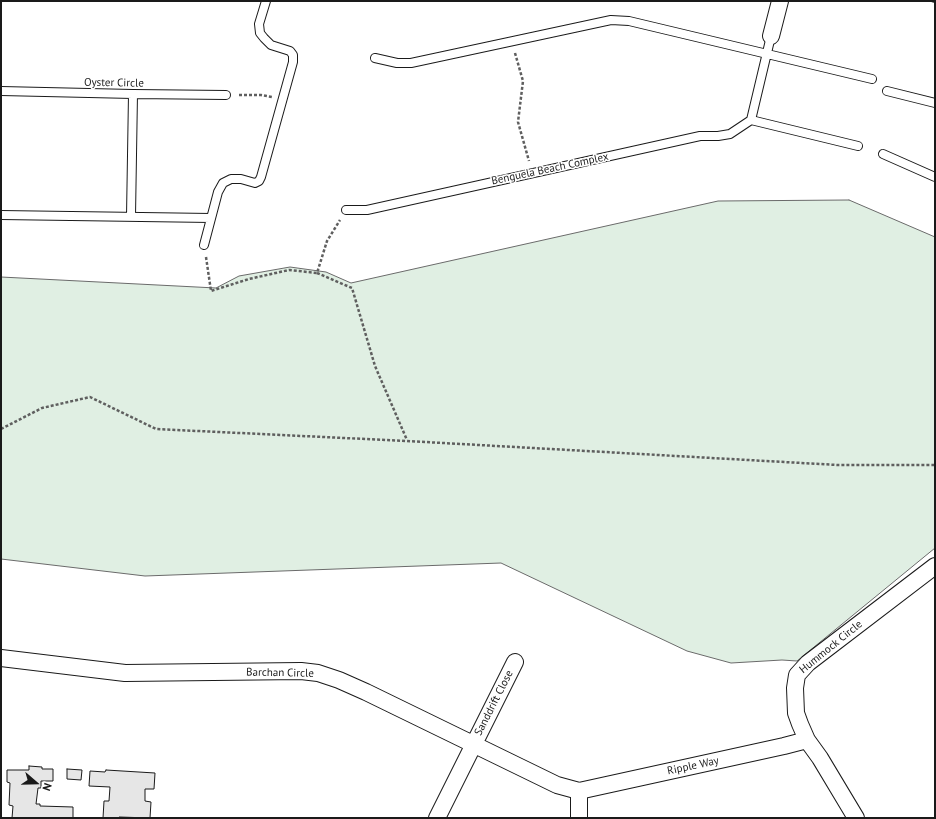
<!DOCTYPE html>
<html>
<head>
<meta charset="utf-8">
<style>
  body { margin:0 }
  #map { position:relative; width:936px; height:819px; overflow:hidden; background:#fff; font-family:"PT Sans",sans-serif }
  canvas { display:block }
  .frame { position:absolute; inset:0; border:2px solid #1a1a1a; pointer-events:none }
  .north { position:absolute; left:16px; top:763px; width:40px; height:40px; -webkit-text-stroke:3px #fff; paint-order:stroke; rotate:110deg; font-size:11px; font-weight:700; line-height:16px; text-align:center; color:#1a1a1a }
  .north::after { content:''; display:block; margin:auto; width:14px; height:18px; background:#1a1a1a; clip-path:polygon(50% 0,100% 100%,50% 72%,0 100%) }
</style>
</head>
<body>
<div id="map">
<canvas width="936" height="819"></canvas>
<div class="frame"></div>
<div class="north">N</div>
</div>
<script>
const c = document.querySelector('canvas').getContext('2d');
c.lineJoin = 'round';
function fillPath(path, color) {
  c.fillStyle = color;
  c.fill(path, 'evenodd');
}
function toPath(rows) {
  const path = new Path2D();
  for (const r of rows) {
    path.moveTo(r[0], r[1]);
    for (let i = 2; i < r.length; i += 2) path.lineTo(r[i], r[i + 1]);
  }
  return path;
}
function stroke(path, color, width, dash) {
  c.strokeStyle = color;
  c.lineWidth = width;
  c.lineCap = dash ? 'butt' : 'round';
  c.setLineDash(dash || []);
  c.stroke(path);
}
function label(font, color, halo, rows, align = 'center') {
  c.font = font + ' "PT Sans",sans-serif';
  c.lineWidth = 3;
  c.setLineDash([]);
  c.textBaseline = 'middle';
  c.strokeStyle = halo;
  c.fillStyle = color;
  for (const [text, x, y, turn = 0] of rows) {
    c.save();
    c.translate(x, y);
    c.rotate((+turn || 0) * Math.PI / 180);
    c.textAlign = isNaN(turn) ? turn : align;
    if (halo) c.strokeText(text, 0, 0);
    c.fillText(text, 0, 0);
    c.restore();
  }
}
const green = toPath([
  [849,200,935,237,935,548,797,661,782,660,731,663,687,651,501,563,145,576,1,559,1,277,216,288,239,276,290,267,326,272,351,283,718,201,849,200]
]);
fillPath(green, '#e0efe3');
stroke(green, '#6a6a6a', 1);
const building = toPath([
  [29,766,42,767,42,769,53,769,53,781,41,781,41,788,38,788,36,804,40,804,40,806,73,807,73,818,12,818,13,806,9,805,10,783,7,782,7,770,29,770,29,766],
  [67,769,82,770,81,780,67,779,67,769],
  [106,770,155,773,154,789,145,789,145,801,151,802,150,818,119,817,119,818,103,818,104,801,109,801,110,787,89,786,90,771,105,772,106,770]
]);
fillPath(building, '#e6e6e6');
stroke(building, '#1a1a1a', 1);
const lane = toPath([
  [375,58,397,63,411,63,611,20,629,21,872,79],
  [1,91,133,94,226,95],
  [887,91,935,103],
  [751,120,771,36],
  [883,154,935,177],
  [346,210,367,210,700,136,718,136,730,134,751,120,858,146],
  [1,215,211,218],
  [131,216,133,94],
  [204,245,218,192,223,183,231,179,241,179,255,183,259,181,261,177,293,62,293,55,290,51,271,45,264,38,260,33,259,24,266,1]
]);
const street = toPath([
  [771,36,780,1],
  [1,658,125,673,301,671,318,673,339,680,366,692,557,785,579,791],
  [579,791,784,746,807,740],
  [437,818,515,662],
  [579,818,579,791],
  [856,818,820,758,807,740,800,724,796,713,795,688,797,675,808,663,935,566]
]);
stroke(lane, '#1a1a1a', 10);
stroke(street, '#1a1a1a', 18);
stroke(toPath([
  [932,1,935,2],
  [515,53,523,81,518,122,529,161],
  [239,95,261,95,272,97],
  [206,257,211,291,249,279,289,270,317,273,327,241,340,220],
  [317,273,352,288,375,366,407,440],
  [1,429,42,408,90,397,156,429,407,441,838,465,935,465]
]), '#5f5f5f', 2.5, [3, 2]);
stroke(lane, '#fff', 8);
stroke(street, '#fff', 16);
label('11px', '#1a1a1a', '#fff', [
  ["Oyster Circle",114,83,1],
  ["Benguela Beach Complex",550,169,-12],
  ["Hummock Circle",831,647,-39],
  ["Barchan Circle",280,673,1],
  ["Sanddrift Close",494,703,-63],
  ["Ripple Way",693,766,-12]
]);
</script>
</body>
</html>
